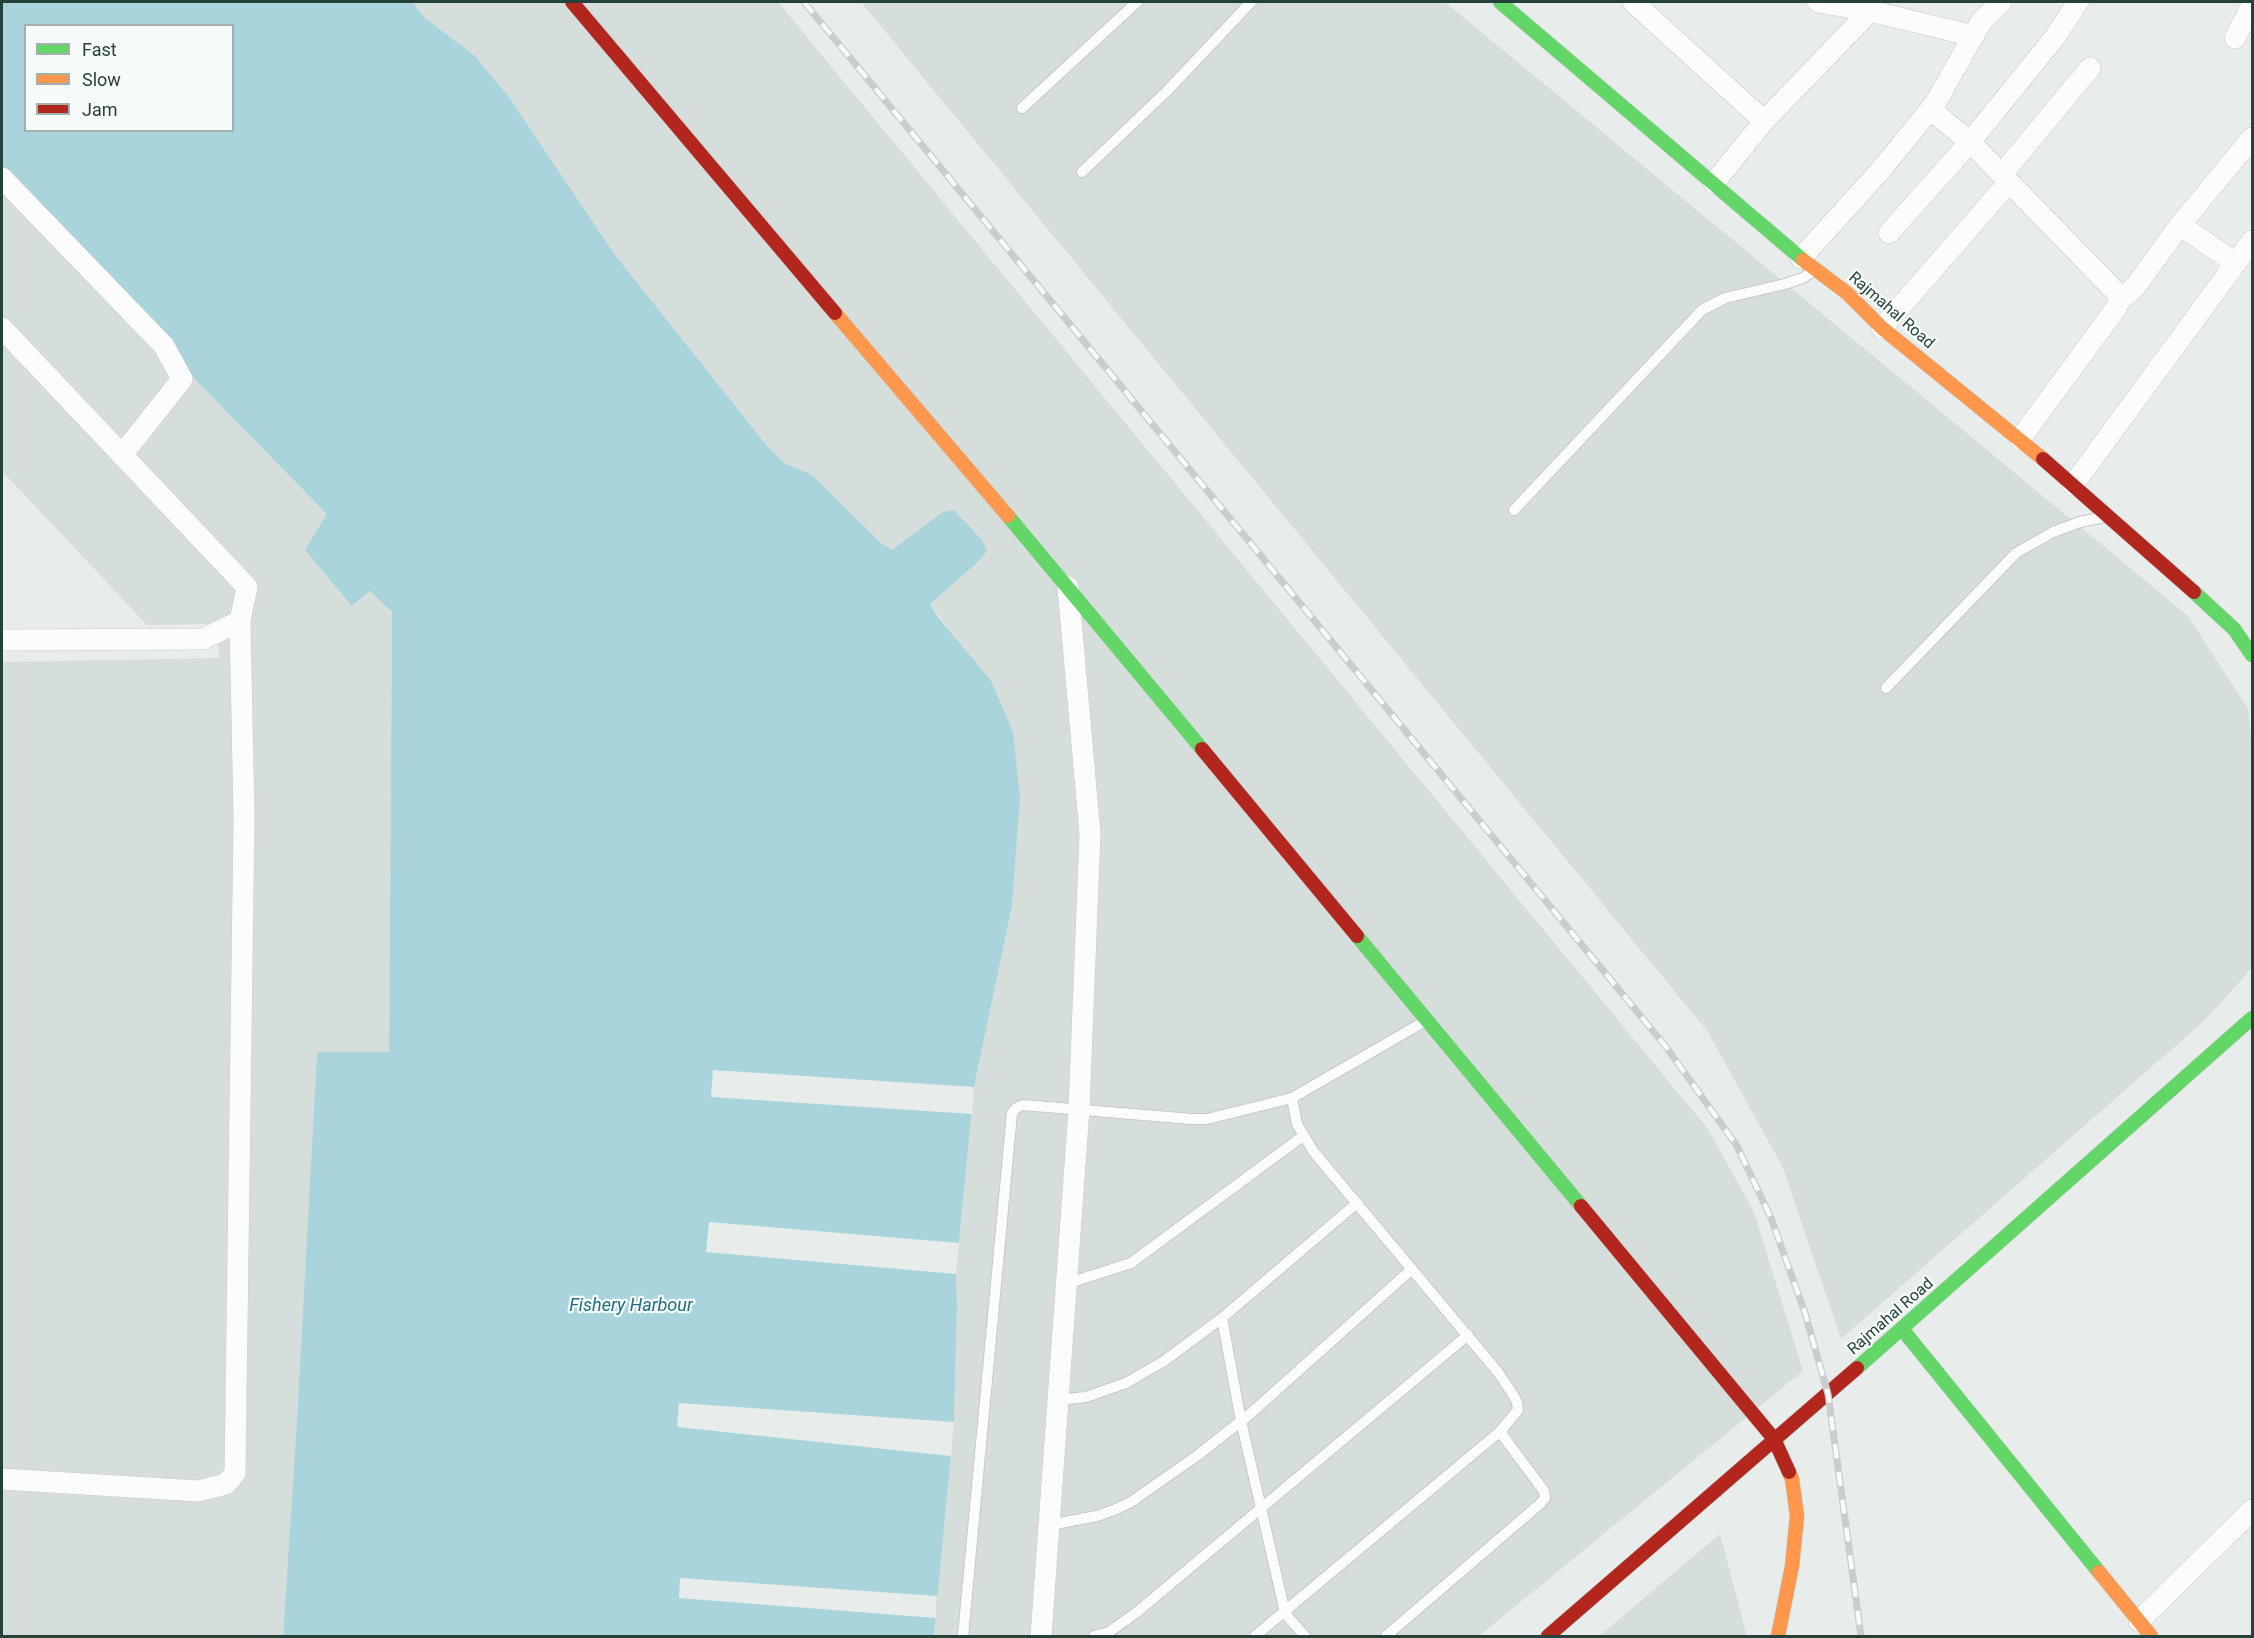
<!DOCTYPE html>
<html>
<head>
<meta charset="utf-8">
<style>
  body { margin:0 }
  #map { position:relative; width:2254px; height:1638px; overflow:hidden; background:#e8edeb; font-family:Roboto,sans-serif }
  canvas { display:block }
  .frame { position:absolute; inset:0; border:3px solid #24423a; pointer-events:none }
  .legend { position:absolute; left:24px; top:24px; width:210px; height:108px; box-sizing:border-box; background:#f7fbf9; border:2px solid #a3b1ad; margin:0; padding:8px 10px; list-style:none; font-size:18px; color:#24423a }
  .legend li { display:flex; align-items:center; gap:12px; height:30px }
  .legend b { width:30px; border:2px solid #a3b1ad }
</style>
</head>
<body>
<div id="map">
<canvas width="2254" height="1638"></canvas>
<div class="frame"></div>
<ul class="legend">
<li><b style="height:8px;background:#63d668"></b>Fast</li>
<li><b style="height:8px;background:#ff974d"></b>Slow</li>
<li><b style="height:8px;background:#b3261e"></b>Jam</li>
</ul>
</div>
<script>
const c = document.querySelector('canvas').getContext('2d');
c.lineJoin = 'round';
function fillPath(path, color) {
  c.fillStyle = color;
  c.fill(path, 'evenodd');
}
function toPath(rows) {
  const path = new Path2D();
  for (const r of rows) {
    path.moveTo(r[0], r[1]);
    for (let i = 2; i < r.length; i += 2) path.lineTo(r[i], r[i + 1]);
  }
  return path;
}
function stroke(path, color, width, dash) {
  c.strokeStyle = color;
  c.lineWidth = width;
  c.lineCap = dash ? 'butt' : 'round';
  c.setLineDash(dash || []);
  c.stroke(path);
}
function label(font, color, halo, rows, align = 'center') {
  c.font = font + ' Roboto,sans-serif';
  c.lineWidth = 4.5;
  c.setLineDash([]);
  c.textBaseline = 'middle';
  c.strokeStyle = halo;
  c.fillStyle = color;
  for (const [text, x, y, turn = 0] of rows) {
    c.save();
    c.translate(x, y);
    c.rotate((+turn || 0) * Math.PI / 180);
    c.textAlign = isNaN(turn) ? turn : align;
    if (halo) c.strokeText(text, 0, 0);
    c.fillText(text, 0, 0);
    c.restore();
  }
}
fillPath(toPath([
  [412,2,778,2,1708,1129,1754,1212,1803,1371,1479,1636,934,1636,954,1422,957,1306,956,1274,974,1087,1012,906,1020,798,959,643,930,604,979,561,982,540,953,510,892,551,881,543,812,475,784,463,768,447,615,255,509,97,474,55,425,18],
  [861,2,1445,2,2188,616,2248,709,2252,747,2252,968,2204,1021,1841,1339,1783,1168,1708,1032],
  [2,182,328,514,353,606,370,591,392,612,389,1052,317,1052,297,1419,283,1636,2,1636,2,662,220,658,214,624,147,625,2,471],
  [1720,1534,1747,1636,1599,1636]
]), '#d6dedb');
fillPath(toPath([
  [2,2,412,2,425,18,474,55,509,97,615,255,768,447,784,463,812,475,881,543,892,550,943,512,954,510,982,540,987,551,979,561,930,604,938,617,991,681,1013,732,1020,798,1012,906,974,1087,956,1274,957,1306,954,1422,934,1636,283,1636,297,1419,317,1052,389,1052,392,612,370,591,352,606,305,550,327,514,2,182],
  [26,26,232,26,232,130,26,130]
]), '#a9d4db');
fillPath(toPath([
  [713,1070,974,1087,972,1114,711,1097],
  [709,1222,959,1243,956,1274,706,1252],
  [679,1403,954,1422,951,1456,677,1427],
  [680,1578,937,1596,936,1618,679,1598]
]), '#e8edeb');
const lane = toPath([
  [1022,108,1137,2],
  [1082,172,1167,91,1251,2],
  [1514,510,1702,310,1725,298,1785,284,1803,278,1813,271],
  [1886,688,2016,553,2053,532,2080,522,2100,518],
  [1292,1098,1297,1124,1313,1151,1497,1371,1512,1393,1517,1402,1518,1410,1502,1429,1503,1436,1544,1491,1545,1498,1541,1503,1386,1636],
  [1066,1284,1131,1263,1303,1136],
  [1222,1318,1241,1421,1284,1608,1288,1617,1305,1636],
  [1058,1400,1086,1397,1126,1383,1164,1361,1222,1318,1357,1203],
  [1049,1525,1097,1516,1114,1510,1131,1502,1198,1455,1250,1414,1412,1269],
  [963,1636,1012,1113,1016,1108,1023,1105,1192,1119,1207,1119,1292,1098,1427,1020],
  [1094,1636,1109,1632,1137,1612,1468,1335],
  [1255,1636,1503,1429]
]);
const street = toPath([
  [1633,2,1764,121],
  [1818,2,1870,11,1974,36],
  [2235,38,2252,5],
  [1930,109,1970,142,2119,295,2117,307,2020,439],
  [2002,174,2090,68],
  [2,178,164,346,182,379,122,455],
  [1714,183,1764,121,1870,11],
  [2180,225,2235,263],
  [1889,233,1970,142,2055,37,2078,2],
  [1801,258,1880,171,1936,102,1981,22,2001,2],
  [2120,300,2135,287,2180,225,2252,138],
  [2,328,247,587,240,621,203,639,2,640],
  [1882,328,2009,182],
  [2073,485,2252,241],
  [2,1479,198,1491,226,1484,235,1473,244,817,240,621],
  [2139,1621,2252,1510],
  [1041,1636,1079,1109,1090,834,1068,587]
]);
const fast = toPath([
  [1500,2,1803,260],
  [1008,516,1202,749],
  [2194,592,2234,629,2252,655],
  [1357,936,1581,1206],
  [1902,1329,2099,1572],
  [1857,1368,2252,1018]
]);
const slow = toPath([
  [1803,260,1847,293,1882,328,2043,459],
  [835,313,1008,516],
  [2099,1572,2151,1636],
  [1778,1636,1792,1566,1797,1516,1792,1479,1789,1472]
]);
const jam = toPath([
  [572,2,835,313],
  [2043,459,2194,592],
  [1202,749,1357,936],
  [1581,1206,1774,1439,1789,1472],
  [1548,1636,1857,1368]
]);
stroke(lane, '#c5cac8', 12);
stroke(street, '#c5cac8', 22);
stroke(fast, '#c3cbc8', 15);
stroke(slow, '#c3cbc8', 15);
stroke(jam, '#c3cbc8', 15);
stroke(lane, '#fcfcfc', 10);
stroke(street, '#fcfcfc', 21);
stroke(fast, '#63d668', 14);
stroke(slow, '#ff974d', 14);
stroke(jam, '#b3261e', 14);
const rail = toPath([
  [804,2,1667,1048,1737,1146,1771,1218,1805,1313,1828,1394,1861,1636]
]);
stroke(rail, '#c9cdcc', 7);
stroke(rail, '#f7fbf9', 4.5, [14]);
label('16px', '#24423a', '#f7fbf9', [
  ["Rajmahal Road",1891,311,41],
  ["Rajmahal Road",1891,1317,-41]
]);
label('italic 18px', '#1c6f80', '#f7fbf9', [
  ["Fishery Harbour",631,1306]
]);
</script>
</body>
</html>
